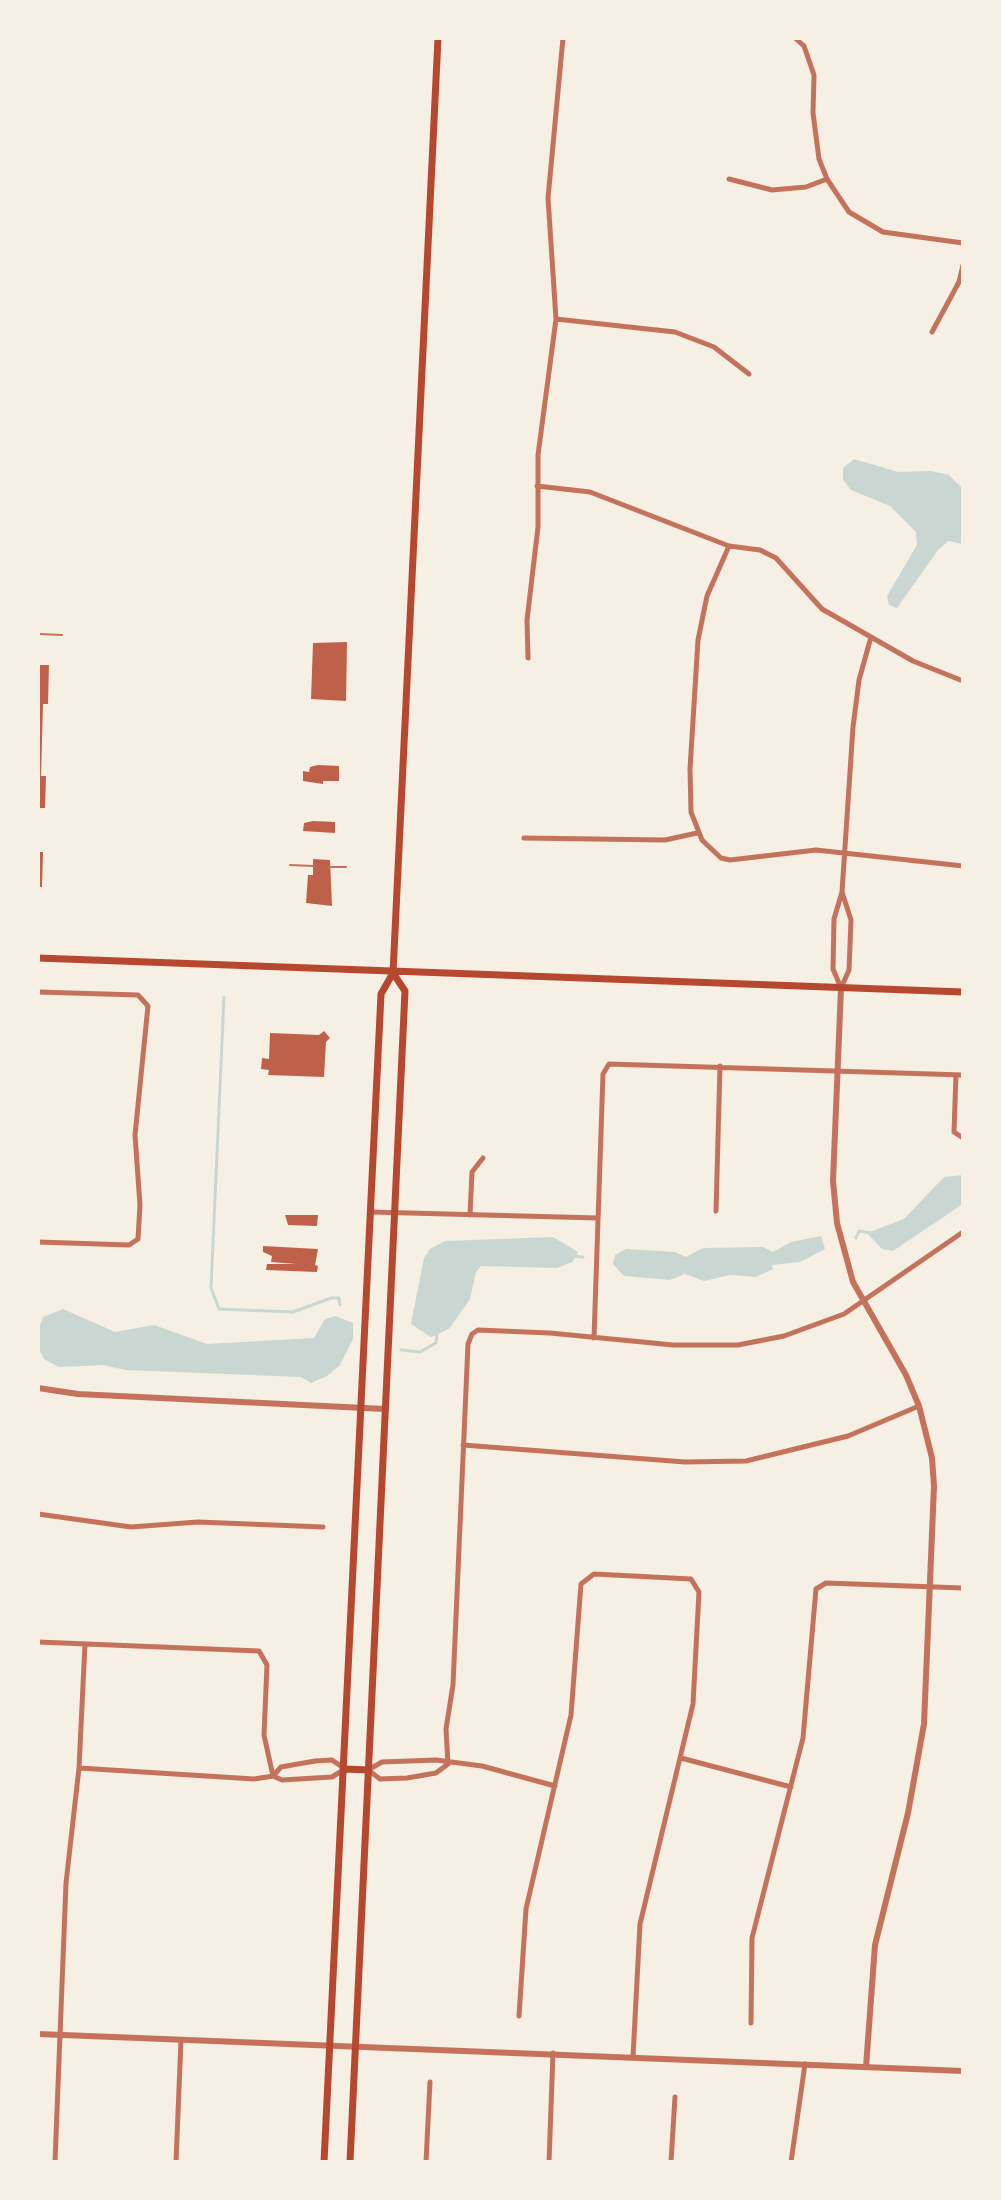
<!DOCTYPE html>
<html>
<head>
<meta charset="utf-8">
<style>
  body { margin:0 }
  #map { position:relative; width:1001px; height:2200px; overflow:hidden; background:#f6efe4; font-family:"Times New Roman",serif }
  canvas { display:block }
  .frame { position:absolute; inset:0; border:40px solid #f6efe4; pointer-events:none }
</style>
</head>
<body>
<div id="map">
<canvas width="1001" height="2200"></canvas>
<div class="frame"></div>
</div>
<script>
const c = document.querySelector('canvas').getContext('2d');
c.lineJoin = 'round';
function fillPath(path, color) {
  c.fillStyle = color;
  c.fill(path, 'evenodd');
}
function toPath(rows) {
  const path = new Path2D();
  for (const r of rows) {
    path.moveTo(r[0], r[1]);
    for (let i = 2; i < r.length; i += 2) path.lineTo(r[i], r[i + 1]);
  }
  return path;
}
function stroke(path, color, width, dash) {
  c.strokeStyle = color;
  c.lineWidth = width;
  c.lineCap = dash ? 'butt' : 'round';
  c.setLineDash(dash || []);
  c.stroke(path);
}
fillPath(toPath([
  [854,459,898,472,931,471,949,475,963,489,963,544,948,541,938,550,897,608,889,605,887,596,917,545,916,532,890,506,851,490,843,480,843,468],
  [963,1175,963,1204,893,1251,882,1249,867,1233,904,1219,944,1177],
  [821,1236,825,1249,800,1262,772,1265,773,1269,756,1277,730,1275,704,1281,685,1274,670,1280,624,1276,613,1264,615,1255,626,1249,675,1252,686,1257,703,1248,763,1247,773,1252,791,1242],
  [553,1237,578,1252,572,1262,557,1268,481,1266,476,1272,470,1299,449,1329,431,1337,411,1324,424,1258,430,1249,445,1241],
  [63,1309,115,1332,154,1325,207,1344,314,1338,325,1319,335,1316,353,1323,353,1339,340,1365,327,1376,311,1383,301,1377,126,1370,103,1365,59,1367,44,1359,39,1349,38,1330,43,1317]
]), '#c9d6d2');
stroke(toPath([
  [224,997,211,1288,219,1309,293,1312,331,1298,339,1298,340,1305],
  [856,1238,859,1231,871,1233],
  [572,1256,583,1257],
  [401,1350,420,1352,436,1343,437,1332]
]), '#c9d6d2', 3);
fillPath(toPath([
  [347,642,346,701,311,699,313,643],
  [38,665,49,665,48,704,43,704,41,776,46,776,45,808,38,808],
  [318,765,339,766,339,781,323,781,323,784,303,781,303,771,309,772,310,767],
  [313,821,335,822,335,833,303,831,304,823],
  [38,852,43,852,42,887,38,887],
  [313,859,330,860,332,906,306,903,308,875,313,875],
  [324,1031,330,1038,326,1042,324,1077,268,1075,269,1070,261,1069,262,1058,269,1059,270,1033,319,1035],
  [285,1215,318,1215,317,1226,288,1225],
  [263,1246,318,1249,315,1265,318,1266,317,1272,266,1270,267,1264,296,1264,271,1262,272,1256,263,1252]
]), '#bf614a');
stroke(toPath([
  [38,634,62,635],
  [290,865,313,866],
  [329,867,346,867]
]), '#c5725c', 2);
stroke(toPath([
  [795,38,804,46,814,75,813,113,819,159,827,179,849,212,883,232,963,243],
  [729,179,772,190,806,187,827,179],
  [556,319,675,332,714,347,749,374],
  [932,332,959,282,963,265],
  [537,486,590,492,729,546,760,550,776,558,822,609,913,661,963,681],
  [729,546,707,596,698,640,690,769,691,812,702,840,721,858,730,860,816,850,963,866],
  [528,658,527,620,538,527,538,455,556,319,548,198,563,38],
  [524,838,665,840,697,833],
  [842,892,853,727,859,680,871,637],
  [842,892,851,920,849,970,841,988,833,969,834,919,842,892],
  [38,992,138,995,148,1006,135,1135,140,1205,138,1239,129,1245,38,1242],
  [956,1075,954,1132,963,1138],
  [716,1211,720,1066],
  [371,1212,598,1218],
  [470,1215,472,1172,483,1158],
  [594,1338,603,1074,609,1064,963,1075],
  [463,1445,685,1462,746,1461,848,1436,919,1406],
  [38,1514,131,1527,198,1522,323,1527],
  [38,1642,259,1651,267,1665,264,1735,273,1776],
  [681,1758,791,1787],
  [448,1764,446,1729,453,1685,468,1344,472,1334,478,1330,550,1333,673,1345,738,1345,784,1336,844,1314,963,1232],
  [448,1764,436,1773,407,1778,380,1779,368,1770,382,1762,436,1760,482,1766,555,1786],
  [79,1768,254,1779,273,1776,282,1780,332,1777,345,1769,332,1760,315,1761,281,1767,273,1776],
  [519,2016,526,1909,571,1715,581,1584,594,1574,691,1579,699,1592,693,1704,640,1924,633,2057],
  [751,2023,752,1938,803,1738,816,1589,826,1583,963,1588],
  [55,2162,66,1883,79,1768,85,1644],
  [176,2162,181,2040],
  [426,2162,430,2082],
  [549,2162,553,2053],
  [671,2162,675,2097],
  [791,2162,805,2064]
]), '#c5725c', 5);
stroke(toPath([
  [841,988,833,1181,837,1223,853,1282,906,1375,919,1406,932,1458,934,1486,924,1724,908,1813,875,1945,866,2067],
  [38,1388,78,1394,385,1409],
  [38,2034,963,2071]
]), '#c5725c', 6);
stroke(toPath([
  [38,958,963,992],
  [345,1769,368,1770],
  [324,2162,381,994,393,973,438,38],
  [350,2162,405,991,393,973]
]), '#b5482f', 7);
</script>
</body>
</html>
